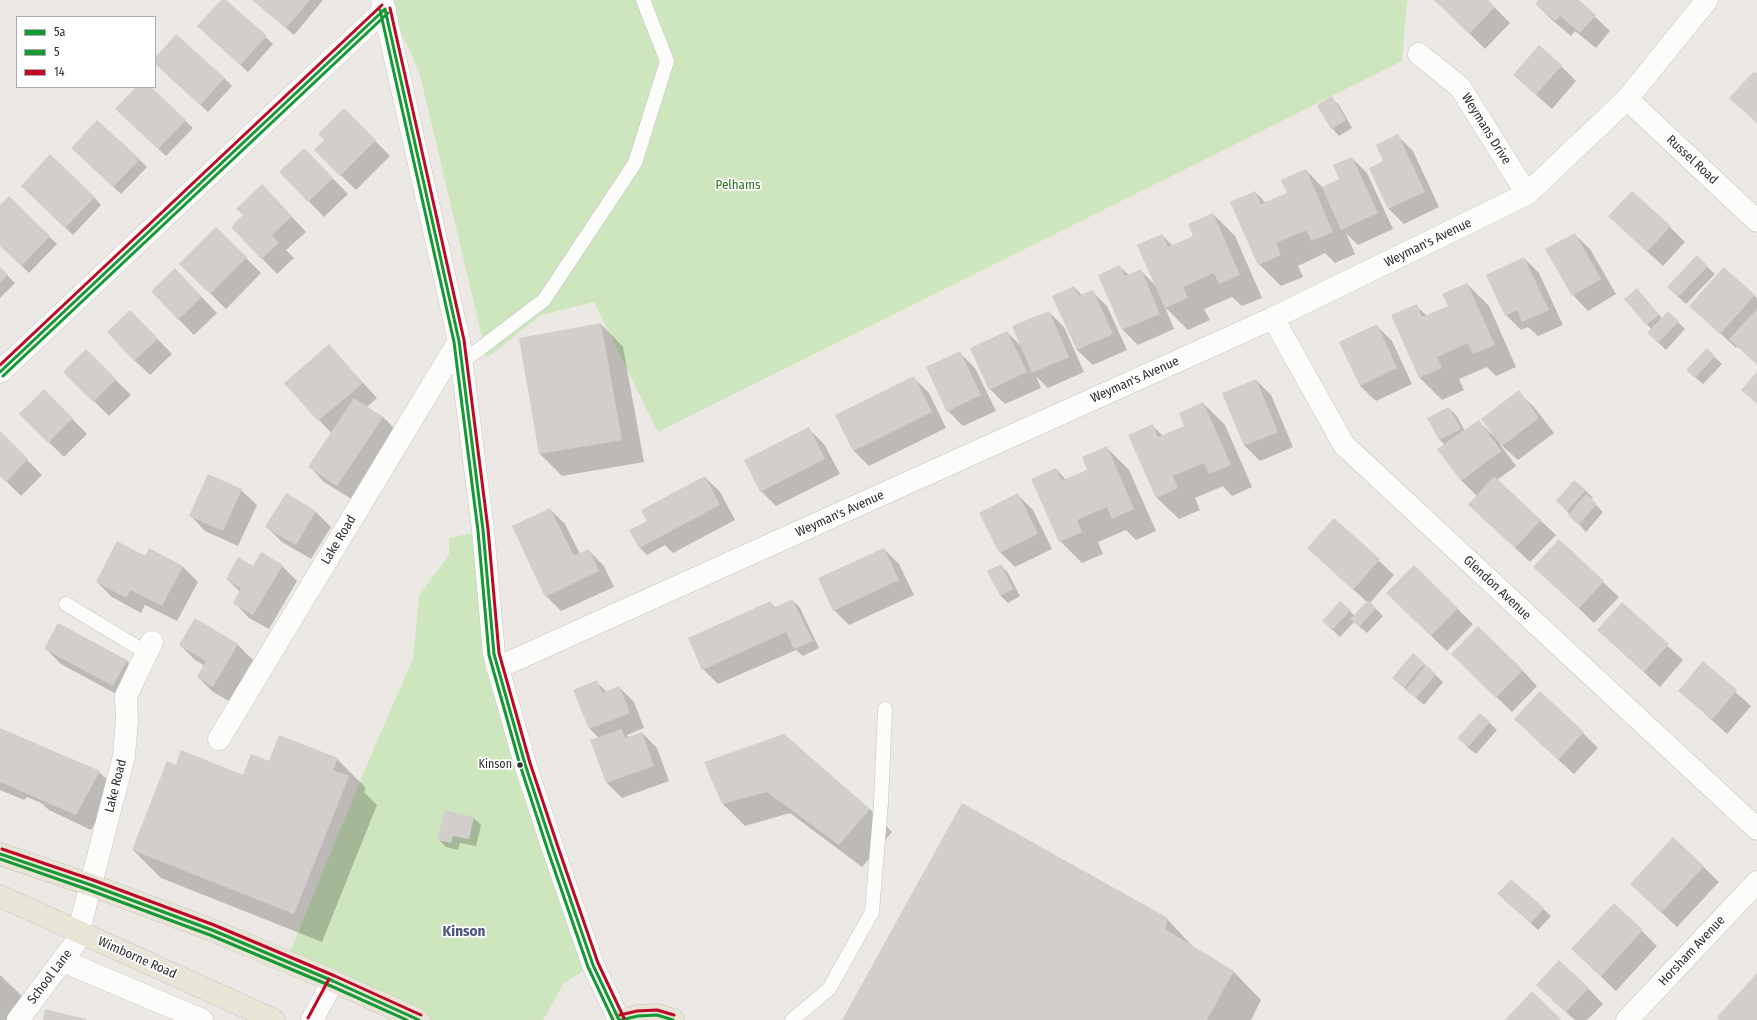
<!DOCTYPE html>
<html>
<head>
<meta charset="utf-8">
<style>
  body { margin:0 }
  #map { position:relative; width:1757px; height:1020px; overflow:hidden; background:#ece8e4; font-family:"Fira Sans Condensed",sans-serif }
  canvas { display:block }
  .legend { position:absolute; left:16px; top:16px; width:140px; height:72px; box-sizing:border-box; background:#fff; border:1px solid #ababab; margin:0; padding:5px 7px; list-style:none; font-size:12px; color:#2e2e2e }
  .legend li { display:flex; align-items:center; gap:8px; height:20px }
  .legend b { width:20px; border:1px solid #ababab }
</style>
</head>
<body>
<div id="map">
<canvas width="1757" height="1020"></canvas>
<ul class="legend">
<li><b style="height:5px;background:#149934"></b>5a</li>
<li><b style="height:5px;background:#149934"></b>5</li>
<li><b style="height:5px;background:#be0826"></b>14</li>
</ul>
</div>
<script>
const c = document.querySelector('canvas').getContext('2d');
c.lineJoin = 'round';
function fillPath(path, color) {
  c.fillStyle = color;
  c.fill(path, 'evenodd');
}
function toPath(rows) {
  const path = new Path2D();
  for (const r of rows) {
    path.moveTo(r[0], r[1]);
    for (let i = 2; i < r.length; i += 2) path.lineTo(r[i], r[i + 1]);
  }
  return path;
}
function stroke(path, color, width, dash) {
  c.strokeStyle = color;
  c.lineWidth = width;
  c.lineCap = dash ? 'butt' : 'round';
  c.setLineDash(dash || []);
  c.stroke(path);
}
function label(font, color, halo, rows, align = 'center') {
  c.font = font + ' "Fira Sans Condensed",sans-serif';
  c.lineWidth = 3.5;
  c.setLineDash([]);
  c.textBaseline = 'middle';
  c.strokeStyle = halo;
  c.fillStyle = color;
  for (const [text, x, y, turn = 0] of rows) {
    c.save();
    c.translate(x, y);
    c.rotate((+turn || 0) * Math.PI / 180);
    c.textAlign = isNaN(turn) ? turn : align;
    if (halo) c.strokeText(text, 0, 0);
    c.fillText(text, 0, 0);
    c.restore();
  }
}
fillPath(toPath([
  [377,0,1409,0,1407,2,1402,61,658,432,594,302,541,315,487,358,419,71,401,32],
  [481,531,492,656,591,966,564,983,543,1020,424,1020,287,959,368,762,413,659,419,596,449,555,449,538]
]), '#cee6be');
fillPath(toPath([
  [223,0,225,0,273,44,248,72,206,34],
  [253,0,323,0,294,35],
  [1436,0,1487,0,1510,23,1485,49],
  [1539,0,1577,0,1610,31,1596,48,1575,31,1571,36,1551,19,1536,4],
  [155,60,224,78,232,86,208,112,161,69,155,63],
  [1561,66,1576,81,1552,109,1514,75],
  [137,87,150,87,193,128,166,156,124,116],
  [1332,98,1339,105,1352,128,1339,136,1332,128],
  [344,109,390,156,356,190,315,150,325,140],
  [1398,136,1413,151,1439,207,1404,224,1389,209,1370,168,1385,161],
  [304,149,348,194,324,217,280,172],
  [80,155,139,159,147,167,121,194],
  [1352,158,1367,173,1393,229,1358,245,1346,233,1355,254,1335,263,1325,253,1298,266,1303,277,1281,286,1259,264,1255,192,1266,203,1288,193,1306,170,1323,188,1340,180],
  [29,193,94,197,101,205,73,235],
  [9,198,57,244,29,273,0,245,0,206],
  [277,201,306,232,286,250,294,258,277,274,232,227],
  [1213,214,1235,236,1262,298,1242,306,1232,297,1204,309,1210,320,1188,330,1165,307,1174,329,1138,345,1123,330,1120,267,1129,275,1141,271,1157,287,1162,235,1173,246,1195,236],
  [1670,227,1685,242,1663,266,1625,231],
  [216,228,261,273,226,309,181,264],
  [1574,234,1590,249,1616,294,1588,311,1573,295,1547,250],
  [1697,257,1715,274,1686,304,1676,295],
  [1524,258,1539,273,1563,325,1538,336,1528,327,1521,330,1506,315],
  [0,268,15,283,0,298],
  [1724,268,1757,298,1757,364,1738,346,1736,348,1691,306],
  [1467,284,1489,306,1516,367,1496,376,1487,367,1459,379,1464,390,1442,400,1420,378,1393,316,1416,306,1427,316,1449,307],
  [190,285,217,313,194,335,152,292],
  [1074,287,1082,295,1092,291,1107,306,1127,350,1093,365,1077,350,1053,296],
  [1637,289,1662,318,1678,322,1685,329,1666,350,1648,333,1652,330,1625,299],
  [1049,312,1064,327,1084,372,1048,388,1036,376,1041,388,1005,404,990,389,1007,332,1021,346],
  [601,324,623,347,644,462,562,476,540,454,520,339],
  [145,326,172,354,150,375,134,360],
  [1377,326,1392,341,1412,384,1376,401,1360,386],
  [329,346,377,398,367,407,383,417,398,432,353,500,324,482,309,466,331,433,286,383],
  [1707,350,1722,364,1703,384,1695,377],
  [86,351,131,395,109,416,65,372],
  [960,353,975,368,996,411,963,426,948,411],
  [914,378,929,393,946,428,869,466,853,450],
  [1256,380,1271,395,1293,447,1260,461,1245,446,1223,394],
  [44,390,87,434,64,457,20,414],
  [1518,392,1534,407,1554,433,1518,460,1499,443,1516,466,1497,480,1556,535,1530,562,1469,505,1477,496,1461,480,1445,445,1440,440,1449,408,1456,415,1465,431,1478,421,1495,437],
  [1203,403,1225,425,1252,487,1232,496,1223,486,1195,498,1200,510,1179,519,1156,497,1152,425,1163,436,1185,426],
  [809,429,824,444,840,474,776,506,761,491],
  [0,433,42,475,21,496,0,475],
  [1106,447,1129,470,1156,531,1136,540,1126,530,1098,542,1103,554,1082,563,1060,541,1056,469,1066,480,1089,470],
  [208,475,241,490,257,505,238,546,205,531,190,515],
  [705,477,720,492,735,520,673,553,665,545,647,555,639,547,649,521],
  [1585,490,1593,498,1591,500,1603,512,1586,532,1564,508],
  [1018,495,1033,510,1052,549,1015,567,1000,552],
  [550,509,565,524,580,554,588,550,604,566,614,587,561,611,546,596],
  [316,512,331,527,311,559,282,542,267,527],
  [1334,519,1394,575,1370,603,1383,616,1367,633,1354,622,1340,637,1323,621,1350,611,1355,616,1367,602,1308,548],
  [1559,541,1619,597,1594,623,1535,567],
  [884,549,899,564,914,595,849,625,834,610],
  [145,558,183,567,198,582,177,621,145,605,141,613,112,597,97,582],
  [1001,565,1008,573,1020,596,1008,603,1000,595],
  [282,566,297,581,269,629,249,618,234,602,240,592,227,579,253,567],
  [1414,566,1473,624,1447,651,1403,609],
  [792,600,800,608,819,648,803,656,796,650,718,684,703,669,771,603,776,608],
  [1622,604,1683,660,1660,687,1598,630],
  [195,619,238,645,253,660,229,701,213,692,198,677,205,666,195,660,180,645],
  [46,649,127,661,142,676,129,701,61,664],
  [1703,663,1751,706,1727,734,1680,691],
  [1424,664,1443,682,1424,705,1401,685],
  [1467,669,1522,670,1537,686,1512,712],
  [596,682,607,692,619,687,634,702,644,728,627,735,629,737,642,733,657,748,669,781,622,798,606,782,599,738,590,729,574,690],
  [1480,714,1497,730,1476,754,1466,746],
  [0,729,99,772,115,787,91,830,49,810,41,803,27,797,24,800,0,790],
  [1583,733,1598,748,1574,774,1530,734],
  [337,759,366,788,364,792,377,805,322,942,161,878,133,850,176,766,243,777,269,762],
  [706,762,870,809,892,832,862,867,790,813,745,826,723,804],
  [474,818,481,825,476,846,460,843,458,850,446,847,438,839],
  [1673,838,1719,882,1677,927,1631,884],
  [1511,880,1551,916,1538,930,1506,901],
  [1614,904,1657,946,1616,991,1572,949],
  [1167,919,1195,949,1233,971,1261,1000,1251,1020,843,1020],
  [0,975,24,998,9,1020,0,1020],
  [1588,988,1603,1004,1587,1020,1575,1020,1552,1000]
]), '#0003');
fillPath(toPath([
  [221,0,226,0,267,36,240,65,197,26],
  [252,0,310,0,286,28],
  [1434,0,1488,0,1495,7,1469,34],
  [1538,0,1579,0,1596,15,1580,33,1560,16,1555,21,1535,4],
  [176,34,225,78,200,105,155,64,155,58],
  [1539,45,1562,65,1536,95,1513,75],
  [1754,71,1757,73,1757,123,1729,98],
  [136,87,151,87,186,120,158,149,115,109],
  [1332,96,1346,120,1331,129,1317,105],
  [344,108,376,140,340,176,314,150,324,140,318,134],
  [97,120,140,159,113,187,71,148],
  [1398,134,1425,192,1388,209,1369,168,1383,161,1376,145],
  [304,148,333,178,308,202,279,172],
  [50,154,95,197,65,228,21,186],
  [1352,157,1378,213,1341,230,1322,187,1339,179,1333,165],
  [1306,169,1333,232,1312,241,1306,230,1276,243,1281,255,1258,265,1230,202,1255,191,1261,204,1287,193,1281,180],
  [262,184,292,216,272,235,279,243,261,259,231,227,243,215,236,209],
  [1632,191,1671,226,1647,252,1608,216],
  [9,196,50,236,21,266,0,246,0,205],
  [1213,213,1240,275,1219,284,1214,273,1183,287,1188,298,1165,308,1137,245,1162,234,1168,247,1193,236,1188,224],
  [216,227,247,257,210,294,179,264],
  [1575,233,1601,279,1572,296,1545,249],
  [1697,255,1708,266,1678,297,1667,287],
  [1524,257,1549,310,1522,322,1517,310,1505,316,1486,275],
  [1120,265,1125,276,1141,269,1160,314,1122,330,1098,275],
  [0,267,8,275,0,283],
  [1724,267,1755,295,1720,334,1689,306],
  [175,268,202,297,178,320,151,291],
  [1467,283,1495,345,1473,354,1468,343,1437,357,1442,368,1419,378,1391,315,1417,304,1422,317,1448,306,1442,294],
  [1074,286,1079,296,1093,290,1113,334,1077,350,1052,296],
  [1637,288,1659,315,1646,325,1624,299],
  [1757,309,1757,365,1729,339],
  [130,310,158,339,134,361,107,332],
  [1049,311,1069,357,1032,373,1012,326],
  [1668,311,1679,321,1658,343,1647,333],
  [601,323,622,440,539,454,519,338],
  [1377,324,1397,368,1360,386,1339,342],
  [1007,331,1027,372,989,390,970,348],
  [329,344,363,383,318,421,284,383],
  [1707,348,1715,356,1695,378,1686,370],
  [86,349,116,379,93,402,63,372],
  [960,351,981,395,947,412,926,367],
  [1757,372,1757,404,1741,390],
  [914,376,932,412,853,451,835,415],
  [1256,379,1278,432,1244,446,1222,393],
  [44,389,73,418,48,443,19,414],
  [1519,390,1539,418,1502,446,1481,419],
  [354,398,383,417,337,486,308,467],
  [1203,402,1231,465,1209,474,1204,463,1173,476,1178,488,1156,498,1128,435,1153,424,1158,437,1184,426,1179,413],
  [1449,407,1461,429,1439,440,1427,418],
  [1479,420,1501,451,1461,481,1437,449],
  [809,427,825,459,760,492,744,460],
  [0,431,28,459,6,482,0,476],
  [1107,446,1134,509,1112,519,1107,507,1077,520,1082,532,1059,542,1031,479,1056,468,1061,481,1087,470,1082,457],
  [208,474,242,489,223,531,189,516],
  [705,476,720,505,639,548,629,530,647,521,641,510],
  [1494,476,1541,520,1515,548,1468,505],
  [1574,480,1586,490,1567,511,1556,501],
  [286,493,316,511,296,545,265,527],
  [1018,493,1038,534,999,553,979,513],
  [1586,494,1597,504,1578,525,1568,515],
  [550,508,574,556,589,549,599,571,545,597,512,526],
  [1334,518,1380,559,1353,590,1307,548],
  [1559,539,1604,581,1579,609,1533,567],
  [117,541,145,556,149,548,183,566,162,606,130,590,126,598,96,582],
  [884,548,899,580,833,611,818,578],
  [261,552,283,565,253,615,233,603,241,588,226,579,238,557,253,566],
  [1001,564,1013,589,1000,596,987,571],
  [1414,565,1458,608,1431,636,1386,593],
  [792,599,813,641,794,649,786,632,702,670,688,638,771,601,774,608],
  [1368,600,1376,608,1359,627,1350,619],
  [1340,601,1351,610,1332,630,1322,621],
  [1622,602,1669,644,1644,672,1597,630],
  [195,618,238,644,213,687,197,677,206,661,179,645],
  [58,623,127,660,113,686,44,649],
  [1478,626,1523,670,1496,698,1451,654],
  [1413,653,1424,663,1404,688,1392,678],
  [1703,661,1737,690,1712,720,1678,691],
  [1426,665,1436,674,1416,698,1405,690],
  [597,680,602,693,619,686,630,713,589,729,573,690],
  [1540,691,1584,732,1558,760,1514,719],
  [1480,713,1490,722,1468,747,1457,738],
  [0,728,100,771,76,815,0,782],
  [622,729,625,738,642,732,654,766,606,783,590,740],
  [784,734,870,809,839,845,767,792,722,804,704,762],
  [279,735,338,758,333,770,349,776,294,914,132,850,167,761,176,765,181,750,243,775,251,754,269,761],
  [962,803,1168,918,1165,929,1234,971,1207,1020,842,1020],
  [445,810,474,817,469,839,453,836,451,843,437,840],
  [1673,837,1704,866,1661,913,1630,884],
  [1511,879,1544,908,1531,923,1497,894],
  [1614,903,1643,930,1601,976,1571,949],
  [1559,960,1589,988,1566,1012,1536,985],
  [1757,973,1757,1020,1719,1020,1717,1017],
  [1532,991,1561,1019,1560,1020,1505,1020],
  [45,1009,86,1019,86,1020,43,1020]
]), '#d1cecb');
const service = toPath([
  [461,363,544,300,635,163,667,61,643,0],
  [66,604,147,653],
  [792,1020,829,989,872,912,881,803,885,709]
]);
const minor = toPath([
  [382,0,459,341,483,530,494,654,525,764,553,849,593,965,619,1020],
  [1419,54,1460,87,1527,194],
  [1627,99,1757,221],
  [1273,318,1344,445,1757,829],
  [0,372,385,9],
  [497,668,1273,318,1527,194,1627,99,1707,0],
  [219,739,459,341],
  [63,961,202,1020],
  [18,1020,76,942,124,756,127,720,126,696,152,642],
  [1627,1020,1757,882]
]);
const tertiary = toPath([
  [312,1020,333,981]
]);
const primary = toPath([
  [0,854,91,885,212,930,333,981,419,1020],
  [0,896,274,1020],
  [621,1020,638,1016,657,1015,673,1020]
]);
stroke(service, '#c5c4c5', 15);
stroke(minor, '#c5c4c5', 23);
stroke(tertiary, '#c5c4c5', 23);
stroke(primary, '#c6c5c4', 23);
stroke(service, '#fcfcfb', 14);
stroke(minor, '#fcfcfb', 22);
stroke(tertiary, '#fcfcfb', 22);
stroke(primary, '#e8e4d6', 22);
stroke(toPath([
  [385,9,459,341,483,530,494,654,525,764,553,849,593,965,619,1020],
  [0,372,385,9],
  [0,854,91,885,212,930,333,981,419,1020],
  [621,1020,638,1016,657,1015,673,1020]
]), '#149934', 3);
stroke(toPath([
  [380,10,454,342,478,531,489,655,520,765,548,851,588,967,613,1020],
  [3,376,388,13],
  [0,859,89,890,210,935,331,986,407,1020]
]), '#149934', 3);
stroke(toPath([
  [390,8,464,340,488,529,499,653,530,763,558,847,598,963,624,1018],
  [0,365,382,5],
  [2,849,93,880,214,925,335,976,421,1015],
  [620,1015,637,1011,657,1010,674,1015],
  [308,1018,329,979]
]), '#be0826', 3);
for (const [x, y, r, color] of [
  [520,765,3.5,"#2e2e2e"]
]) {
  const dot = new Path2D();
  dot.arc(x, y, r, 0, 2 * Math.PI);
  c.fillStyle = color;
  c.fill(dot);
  stroke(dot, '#fff', 1.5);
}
label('12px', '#2e2e2e', '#fff', [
  ["Kinson",512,765]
], 'right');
label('13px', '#2e2e2e', '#fff', [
  ["Weymans Drive",1486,129,58],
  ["Russel Road",1692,160,43],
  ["Weyman's Avenue",1428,243,-26],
  ["Weyman's Avenue",1135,380,-24],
  ["Weyman's Avenue",840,514,-24],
  ["Lake Road",339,540,-59],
  ["Glendon Avenue",1497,588,43],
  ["Lake Road",116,786,-76],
  ["Horsham Avenue",1692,951,-47],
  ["Wimborne Road",137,958,24],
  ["School Lane",50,977,-53]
]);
label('13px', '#2c6e1b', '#fff', [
  ["Pelhams",738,185]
]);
label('bold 15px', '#4d5680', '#fff', [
  ["Kinson",464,932]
]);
</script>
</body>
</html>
